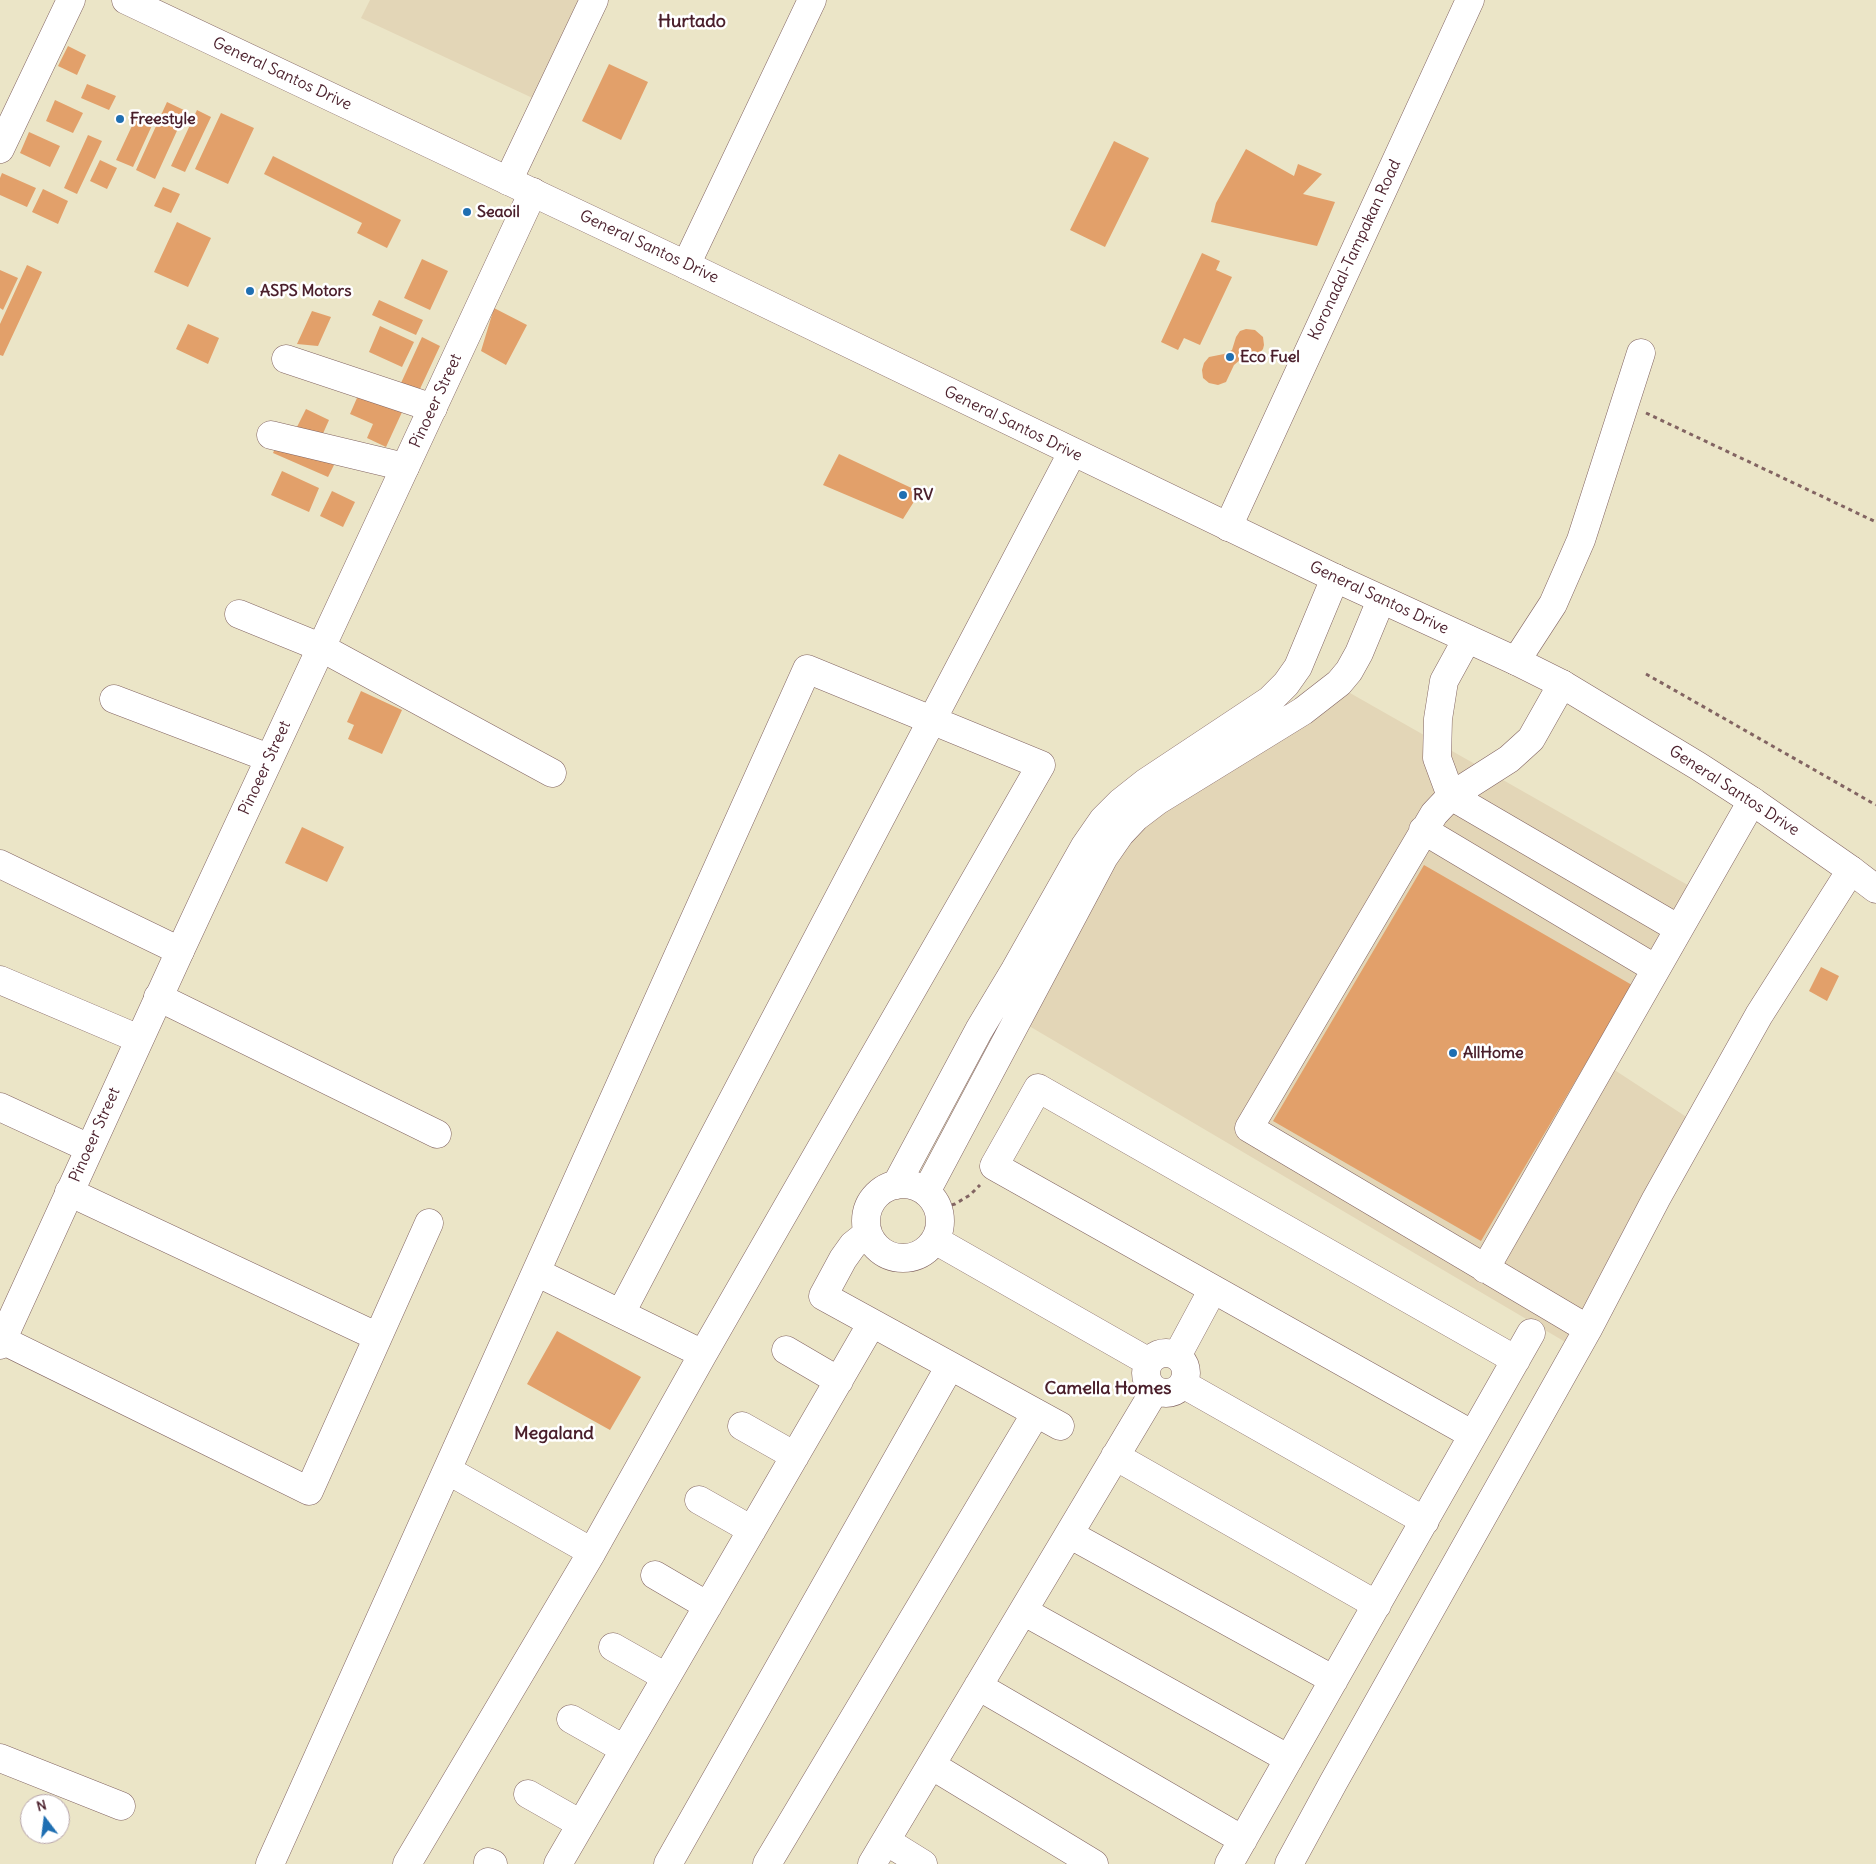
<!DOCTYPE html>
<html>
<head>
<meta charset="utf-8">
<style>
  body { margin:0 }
  #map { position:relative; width:1876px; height:1864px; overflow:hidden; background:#ebe5c7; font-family:Delius,sans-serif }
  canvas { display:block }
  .north { position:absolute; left:20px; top:1794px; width:50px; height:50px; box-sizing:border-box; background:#fff; border:1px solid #b7a5aa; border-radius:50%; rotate:345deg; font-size:14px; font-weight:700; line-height:20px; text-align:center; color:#4a1f2b }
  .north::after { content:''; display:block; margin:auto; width:18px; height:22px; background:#1f6fb2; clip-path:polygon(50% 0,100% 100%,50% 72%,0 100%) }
</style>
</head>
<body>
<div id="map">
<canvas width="1876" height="1864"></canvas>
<div class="north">N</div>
</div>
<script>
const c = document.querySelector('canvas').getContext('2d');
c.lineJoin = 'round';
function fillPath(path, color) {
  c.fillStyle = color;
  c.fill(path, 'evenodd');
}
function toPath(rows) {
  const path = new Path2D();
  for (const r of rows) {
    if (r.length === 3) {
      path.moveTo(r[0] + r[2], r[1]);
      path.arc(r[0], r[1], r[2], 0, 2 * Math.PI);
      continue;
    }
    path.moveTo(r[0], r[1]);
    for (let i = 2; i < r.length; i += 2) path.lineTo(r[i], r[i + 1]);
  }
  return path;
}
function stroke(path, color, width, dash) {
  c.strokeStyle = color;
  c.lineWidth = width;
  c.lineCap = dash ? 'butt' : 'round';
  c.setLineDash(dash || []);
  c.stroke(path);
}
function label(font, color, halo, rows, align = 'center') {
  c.font = font + ' Delius,sans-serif';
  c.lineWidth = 5;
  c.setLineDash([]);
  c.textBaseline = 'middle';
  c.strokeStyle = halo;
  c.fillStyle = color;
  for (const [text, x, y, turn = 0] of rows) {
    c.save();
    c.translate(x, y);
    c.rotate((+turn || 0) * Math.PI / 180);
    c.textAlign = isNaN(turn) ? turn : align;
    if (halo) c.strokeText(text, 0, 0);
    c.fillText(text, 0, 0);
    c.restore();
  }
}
fillPath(toPath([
  [370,0,609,0,554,108,361,18],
  [1350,693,1707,896,1613,1069,1688,1118,1567,1343,1024,1023,1120,846,1166,806]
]), '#e3d6b7');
fillPath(toPath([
  [68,46,86,55,77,75,58,66],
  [609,64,648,82,621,140,582,121],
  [87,84,116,96,109,110,81,98],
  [55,100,83,113,73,133,46,121],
  [167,102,186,111,155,179,136,170],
  [197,110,211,117,185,172,171,166],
  [138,113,154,121,133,167,116,160],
  [221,113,254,128,228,184,195,169],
  [29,132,60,146,50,167,20,153],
  [88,135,102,141,77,194,64,188],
  [1114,141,1149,158,1105,247,1070,230],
  [1246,149,1294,176,1298,164,1322,174,1303,194,1335,202,1317,246,1211,222,1216,203],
  [273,156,401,220,387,248,357,233,362,223,264,174],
  [100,160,117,168,107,189,90,181],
  [2,173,36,188,27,207,0,195,0,178],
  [163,187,180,194,171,213,154,206],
  [43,189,68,201,58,224,32,212],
  [177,222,211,238,188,287,154,272],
  [1202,253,1220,261,1216,270,1232,277,1200,345,1184,338,1178,350,1161,342],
  [422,259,448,271,430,310,404,298],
  [27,265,42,272,3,356,0,355,0,324],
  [0,270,18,278,3,310,0,308],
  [379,300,423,320,416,335,372,315],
  [494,308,527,325,506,365,481,351],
  [312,311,331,317,318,346,297,344],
  [188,324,219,338,208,364,176,349],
  [380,326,414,342,402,367,369,352],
  [1246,329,1255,330,1263,337,1264,345,1263,349,1258,355,1240,360,1234,365,1226,382,1218,385,1209,383,1203,378,1202,370,1204,363,1209,357,1224,354,1232,350,1236,337,1240,331],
  [422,337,440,346,419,391,401,383],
  [360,391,403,410,386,447,367,438,373,424,350,414],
  [306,409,329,420,321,438,297,427],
  [279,440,334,465,328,477,273,453],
  [839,454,920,492,903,519,823,485],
  [282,471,319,488,309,512,271,495],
  [332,491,355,502,343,527,320,516],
  [361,691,402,710,382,754,348,739,354,725,347,722],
  [302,827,344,847,327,882,285,863],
  [1424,865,1632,985,1481,1241,1273,1121],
  [1821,967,1839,976,1827,1001,1809,991],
  [557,1331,641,1377,610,1430,527,1384]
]), '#e2a06a');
const minor = toPath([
  [0,149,71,0],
  [508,181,594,0],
  [686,265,812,0],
  [286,359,433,408],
  [271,435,405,467],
  [239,614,320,647,552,773],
  [1467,639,1444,681,1438,719,1437,758,1451,796,1679,929],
  [1516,661,1553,604,1581,540,1641,353],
  [1562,684,1531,739,1509,759,1451,796,1434,814,1249,1128,1588,1329],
  [114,699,269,758],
  [1423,830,1656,969],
  [0,864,180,951],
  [0,980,139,1039],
  [158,997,437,1134],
  [0,1107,89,1148],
  [903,1221,37],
  [896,1185,979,1030,1015,970,1085,846,1103,820,1121,802,1145,783,1270,700,1286,684,1298,667,1335,578],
  [69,1192,378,1337],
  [926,1192,1104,857,1120,834,1136,817,1157,801,1303,711,1339,683,1349,671,1359,653,1381,600],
  [868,1233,853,1245,843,1259,823,1296,1060,1426],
  [935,1240,1149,1362],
  [1485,1269,1752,801],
  [536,1272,703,1354],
  [621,1313,1072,453],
  [2,1340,309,1491,429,1223],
  [786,1350,839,1381],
  [1166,1373,20],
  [1177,1356,1213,1289],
  [1183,1384,1425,1521],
  [742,1426,795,1456],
  [1473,1435,994,1166,1038,1088,1516,1360],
  [1115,1456,1377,1605],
  [447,1470,592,1552],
  [699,1500,752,1530],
  [1069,1534,1334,1680],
  [655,1575,708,1606],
  [1023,1611,1289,1759],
  [613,1647,666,1677],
  [978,1686,1243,1840],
  [571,1719,624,1749],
  [0,1758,121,1806],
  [931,1765,1094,1864],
  [528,1794,581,1824],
  [886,1841,923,1864],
  [488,1862,493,1864],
  [270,1864,807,669,1041,765,703,1354,592,1552,407,1864],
  [558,1864,872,1323],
  [668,1864,950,1366],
  [767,1864,1036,1413],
  [872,1864,1155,1390],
  [1229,1864,1531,1333],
  [1289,1864,1333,1783,1588,1329,1656,1199,1759,1015,1851,870]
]);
const major = toPath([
  [1228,527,1470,0],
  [0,1345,180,951,533,192]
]);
const highway = toPath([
  [126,0,686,265,1335,578,1516,661,1562,684,1698,766,1752,801,1851,870,1876,889]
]);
stroke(minor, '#826462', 29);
stroke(major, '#826462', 29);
stroke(highway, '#826462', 29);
stroke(toPath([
  [1646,413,1876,522],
  [1646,674,1876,805],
  [944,1207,955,1204,970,1195,980,1185]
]), '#826462', 3, [4, 4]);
stroke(minor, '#fff', 28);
stroke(major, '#fff', 28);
stroke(highway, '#fff', 28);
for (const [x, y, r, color] of [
  [120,119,5,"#1f6fb2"],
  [467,212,5,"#1f6fb2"],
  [250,291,5,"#1f6fb2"],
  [1230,357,5,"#1f6fb2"],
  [903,495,5,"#1f6fb2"],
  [1453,1053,5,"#1f6fb2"]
]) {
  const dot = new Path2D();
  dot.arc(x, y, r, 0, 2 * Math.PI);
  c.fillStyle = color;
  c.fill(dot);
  stroke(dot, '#fff', 2);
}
label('16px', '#4a1f2b', '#fff', [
  ["General Santos Drive",282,74,25],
  ["General Santos Drive",649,247,25],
  ["Koronadal-Tampakan Road",1355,250,-65],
  ["Pinoeer Street",436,401,-65],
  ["General Santos Drive",1013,424,26],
  ["General Santos Drive",1379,598,25],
  ["Pinoeer Street",265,768,-65],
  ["General Santos Drive",1734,791,33],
  ["Pinoeer Street",95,1135,-66]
]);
label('bold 16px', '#4a1f2b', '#fff', [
  ["Freestyle",130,119],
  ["Seaoil",477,212],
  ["ASPS Motors",260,291],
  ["Eco Fuel",1240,357],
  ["RV",913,495],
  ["AllHome",1463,1053]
], 'left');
label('bold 18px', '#4a1f2b', '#fff', [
  ["Hurtado",692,22],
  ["Camella Homes",1108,1389],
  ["Megaland",554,1434]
]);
</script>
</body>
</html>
